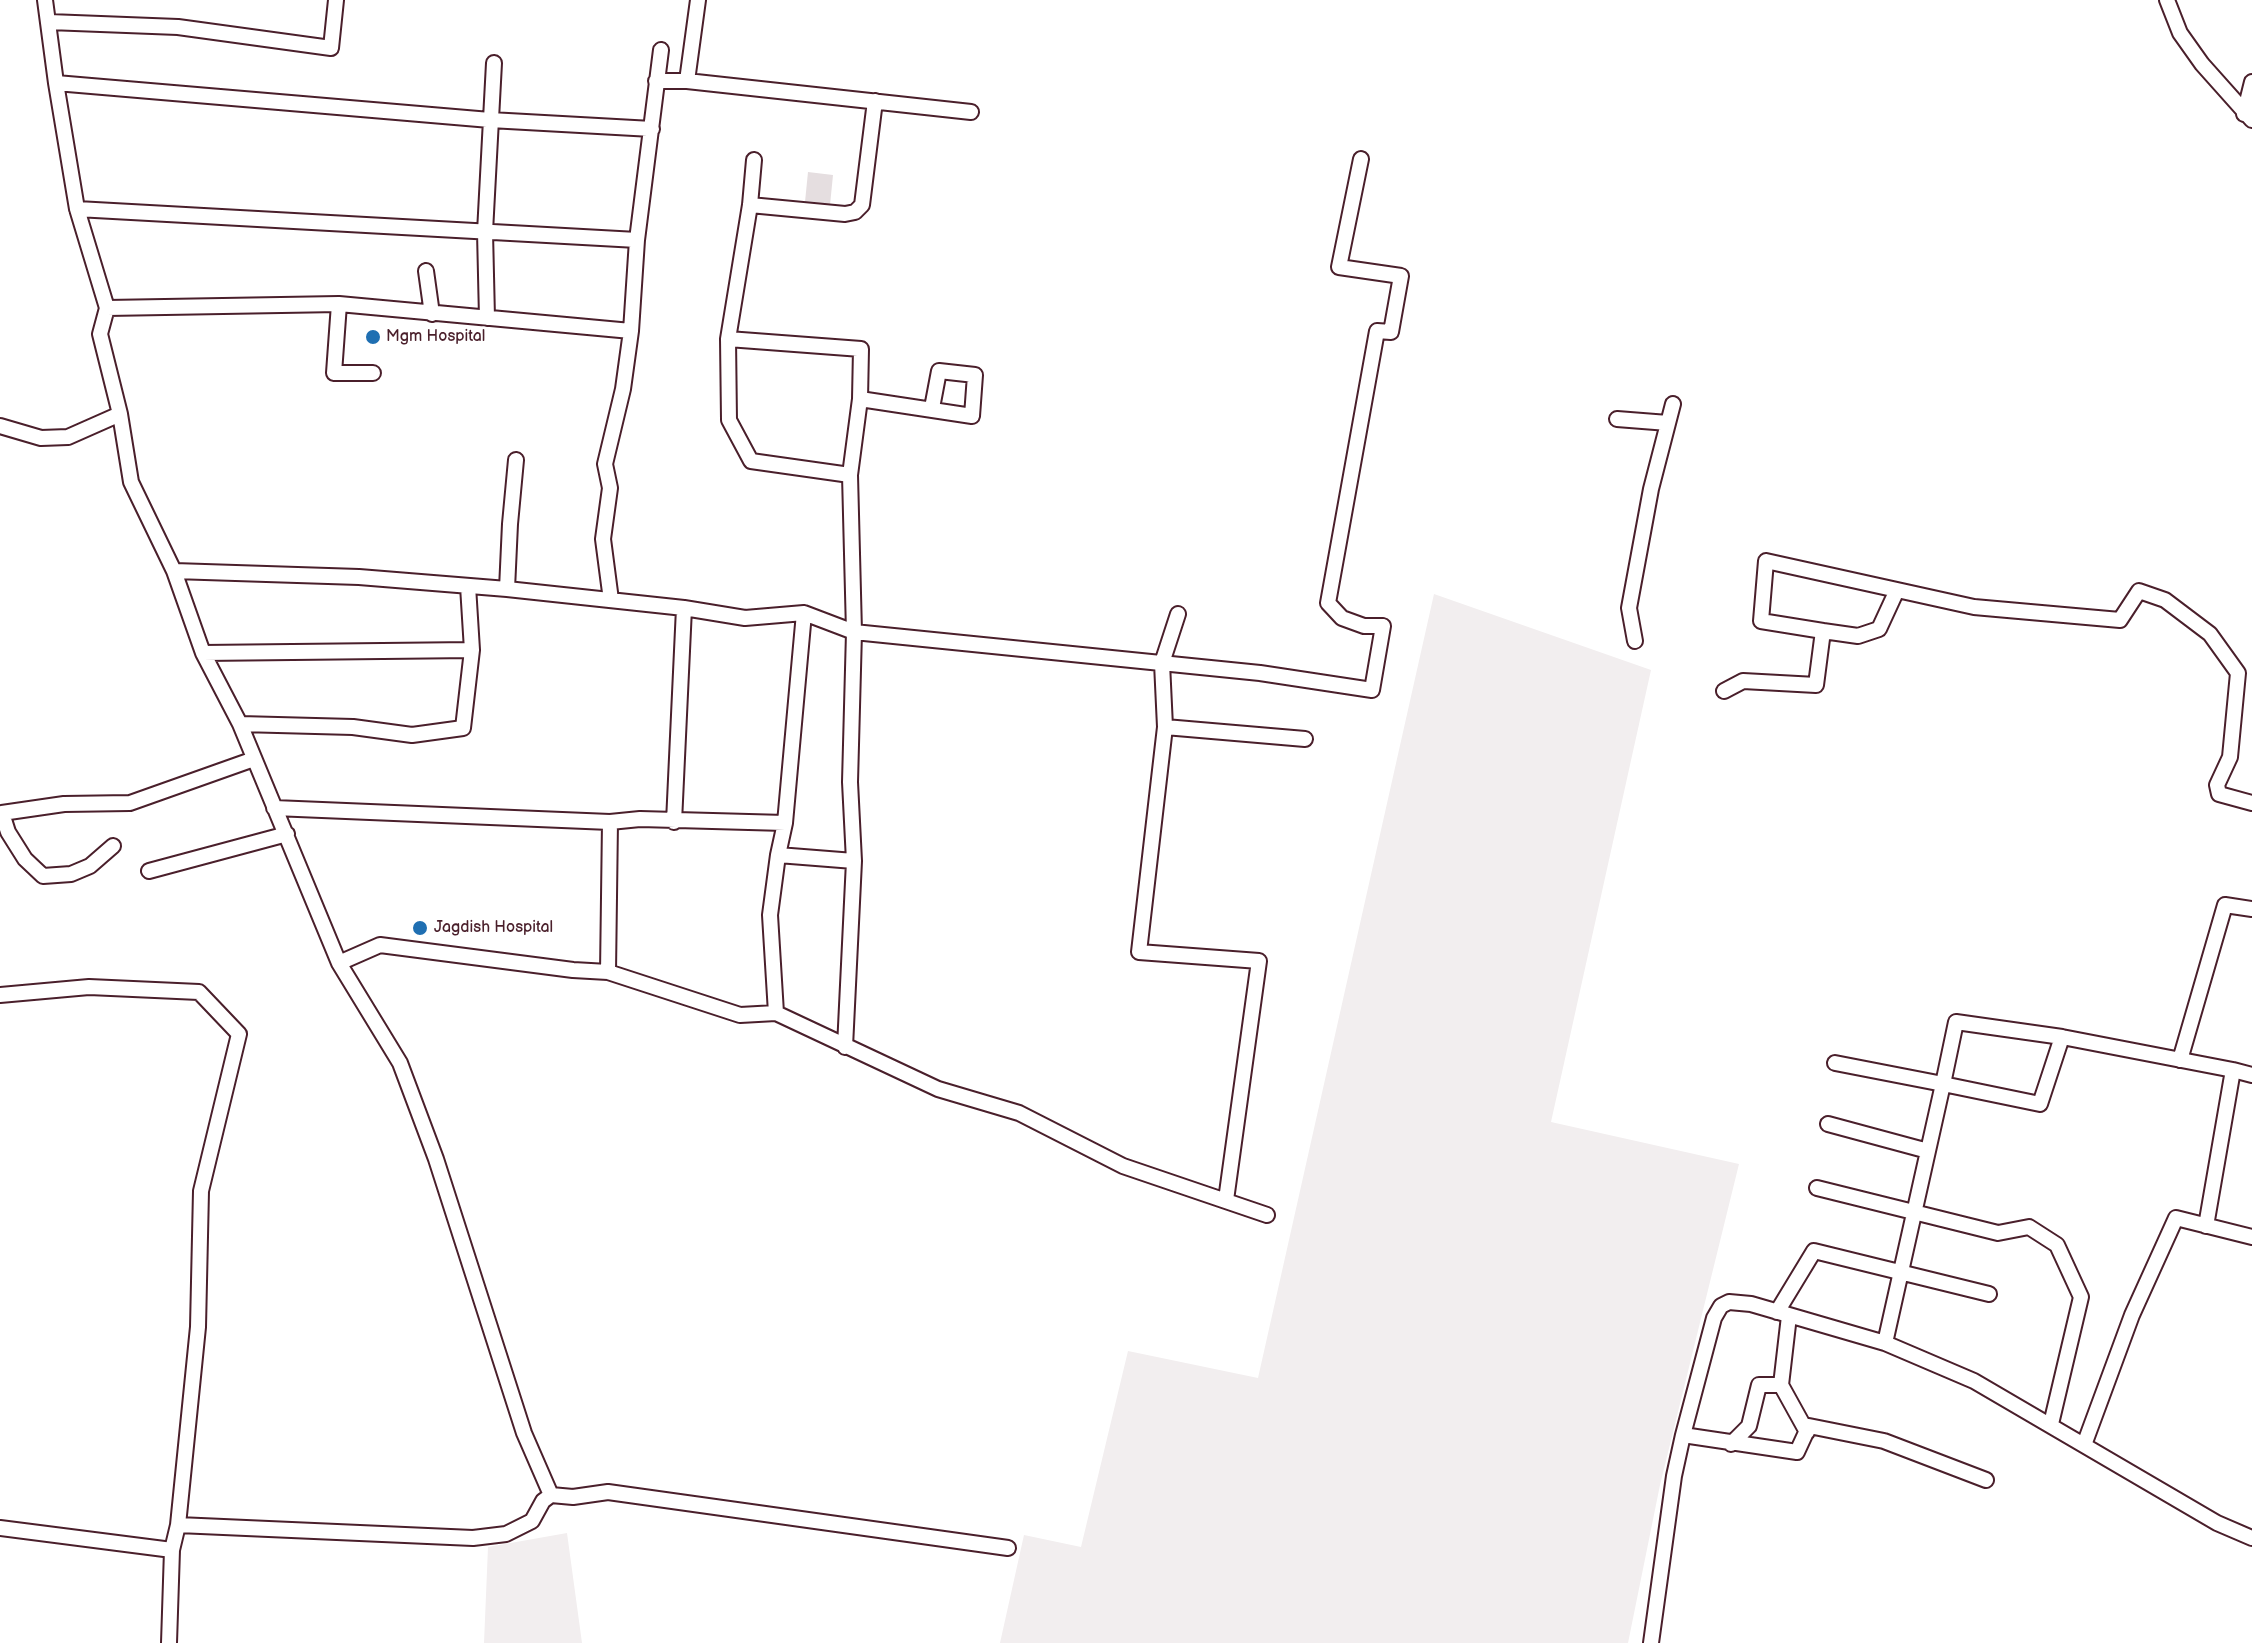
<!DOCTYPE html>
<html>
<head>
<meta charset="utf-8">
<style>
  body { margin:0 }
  canvas { display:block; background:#fff }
</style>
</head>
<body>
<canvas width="2252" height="1643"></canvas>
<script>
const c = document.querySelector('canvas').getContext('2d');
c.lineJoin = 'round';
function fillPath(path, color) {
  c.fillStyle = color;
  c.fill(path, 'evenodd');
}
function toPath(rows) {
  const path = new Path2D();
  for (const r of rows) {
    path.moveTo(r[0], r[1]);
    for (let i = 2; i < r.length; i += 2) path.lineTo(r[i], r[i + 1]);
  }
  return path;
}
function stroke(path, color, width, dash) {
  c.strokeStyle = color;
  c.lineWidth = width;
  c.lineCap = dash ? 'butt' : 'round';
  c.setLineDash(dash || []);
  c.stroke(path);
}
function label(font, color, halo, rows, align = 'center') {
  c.font = font + ' "Balsamiq Sans",sans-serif';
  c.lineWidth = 5;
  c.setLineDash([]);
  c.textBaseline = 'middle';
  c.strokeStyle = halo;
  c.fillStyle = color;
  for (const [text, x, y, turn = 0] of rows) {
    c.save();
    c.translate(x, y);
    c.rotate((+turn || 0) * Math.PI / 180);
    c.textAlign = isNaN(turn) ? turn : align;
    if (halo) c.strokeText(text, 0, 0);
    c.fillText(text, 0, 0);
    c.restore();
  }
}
fillPath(toPath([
  [1434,594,1651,670,1551,1122,1739,1164,1660,1485,1628,1643,1000,1643,1024,1535,1081,1547,1128,1351,1258,1378],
  [567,1533,582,1643,484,1643,488,1547]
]), '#f2eeef');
fillPath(toPath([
  [808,172,833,175,830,205,805,202]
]), '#e5dee0');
const minor = toPath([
  [45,0,56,83,77,209,107,308,100,334,120,414,131,482,174,571,203,653,240,724,339,963,400,1063,436,1159,524,1433,551,1495,573,1497,608,1492,1008,1548],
  [2167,0,2180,33,2202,64,2252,120],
  [49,22,178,27,331,48,336,0],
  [656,81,687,81,971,112],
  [687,81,698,0],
  [56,83,490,120,652,129],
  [2244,114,2252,82],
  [754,160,750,205,728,339,729,420,751,461,850,475],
  [750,205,845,214,855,212,862,205,875,101],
  [77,209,637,240],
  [426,271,432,314],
  [339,304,334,373,373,373],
  [107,308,339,304,631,331,637,240,661,50],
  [487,318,485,232,494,63],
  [728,339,861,349,860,399,850,475,854,632,850,782,854,861,845,1047],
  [860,399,972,416,975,375,939,371,932,408],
  [1617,419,1668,423],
  [0,426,41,438,68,437,120,414],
  [174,571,359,577,507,589,684,608,745,618,804,613,854,632,1260,673,1372,690,1383,626,1364,626,1342,618,1328,603,1377,331,1391,332,1401,276,1339,267,1361,159],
  [507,589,510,524,516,460],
  [611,600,603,539,610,488,605,464,623,389,631,331],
  [1178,614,1162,663,1165,727,1139,952,1259,961,1226,1200],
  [1823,631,1858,636,1879,629,1897,590],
  [1635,641,1629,608,1651,489,1673,404],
  [203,653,472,650],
  [1724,691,1743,681,1816,685,1823,631,1761,621,1766,561,1974,607,2120,620,2139,591,2165,600,2210,634,2238,673,2230,757,2217,785,2219,794,2252,803],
  [240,724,353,727,412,735,463,728,472,650,468,586],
  [1165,727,1305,739],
  [274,808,610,822,640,819,785,823],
  [674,822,684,608],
  [113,846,90,866,71,874,43,876,25,859,8,832,2,813,64,804,130,803,254,759],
  [778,855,854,861],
  [149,871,287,834],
  [339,963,380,945,573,970,608,972,740,1015,776,1013,938,1089,1019,1113,1123,1166,1267,1215],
  [608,972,610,822],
  [0,995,89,987,199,992,239,1034,201,1191,198,1327,178,1525],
  [776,1013,770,915,778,855,785,823,804,613],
  [2062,1037,2233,1070,2206,1226],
  [2180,1060,2225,905,2252,909],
  [1835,1063,1943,1084,2040,1104,2062,1037,1956,1022,1943,1084,1885,1343],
  [2233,1070,2252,1075],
  [1828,1124,1928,1151],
  [1817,1188,1998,1233,2029,1227,2057,1245,2081,1297,2051,1424],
  [1777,1312,1814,1251,1989,1294],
  [1781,1385,1789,1316],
  [1683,1435,1797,1452,1809,1426,1884,1441,1986,1480],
  [1731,1444,1749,1426,1759,1385,1781,1385,1807,1432],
  [2084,1445,2132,1315,2176,1218,2252,1237],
  [0,1528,172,1550],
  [169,1643,172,1550,178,1525,473,1538,506,1534,532,1521,543,1501,551,1495],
  [1651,1643,1674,1476,1683,1435,1714,1318,1721,1306,1729,1302,1751,1304,1885,1343,1974,1381,2217,1523,2252,1538]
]);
stroke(minor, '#4a1f2b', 18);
stroke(minor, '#fff', 14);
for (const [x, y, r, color] of [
  [373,337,8,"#1f6fb2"],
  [420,928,8,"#1f6fb2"]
]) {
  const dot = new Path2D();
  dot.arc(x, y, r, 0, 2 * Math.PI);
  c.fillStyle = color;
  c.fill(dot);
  stroke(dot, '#fff', 2);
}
label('16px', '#4a1f2b', '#fff', [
  ["Mgm Hospital",386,337],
  ["Jagdish Hospital",434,928]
], 'left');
</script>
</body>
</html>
